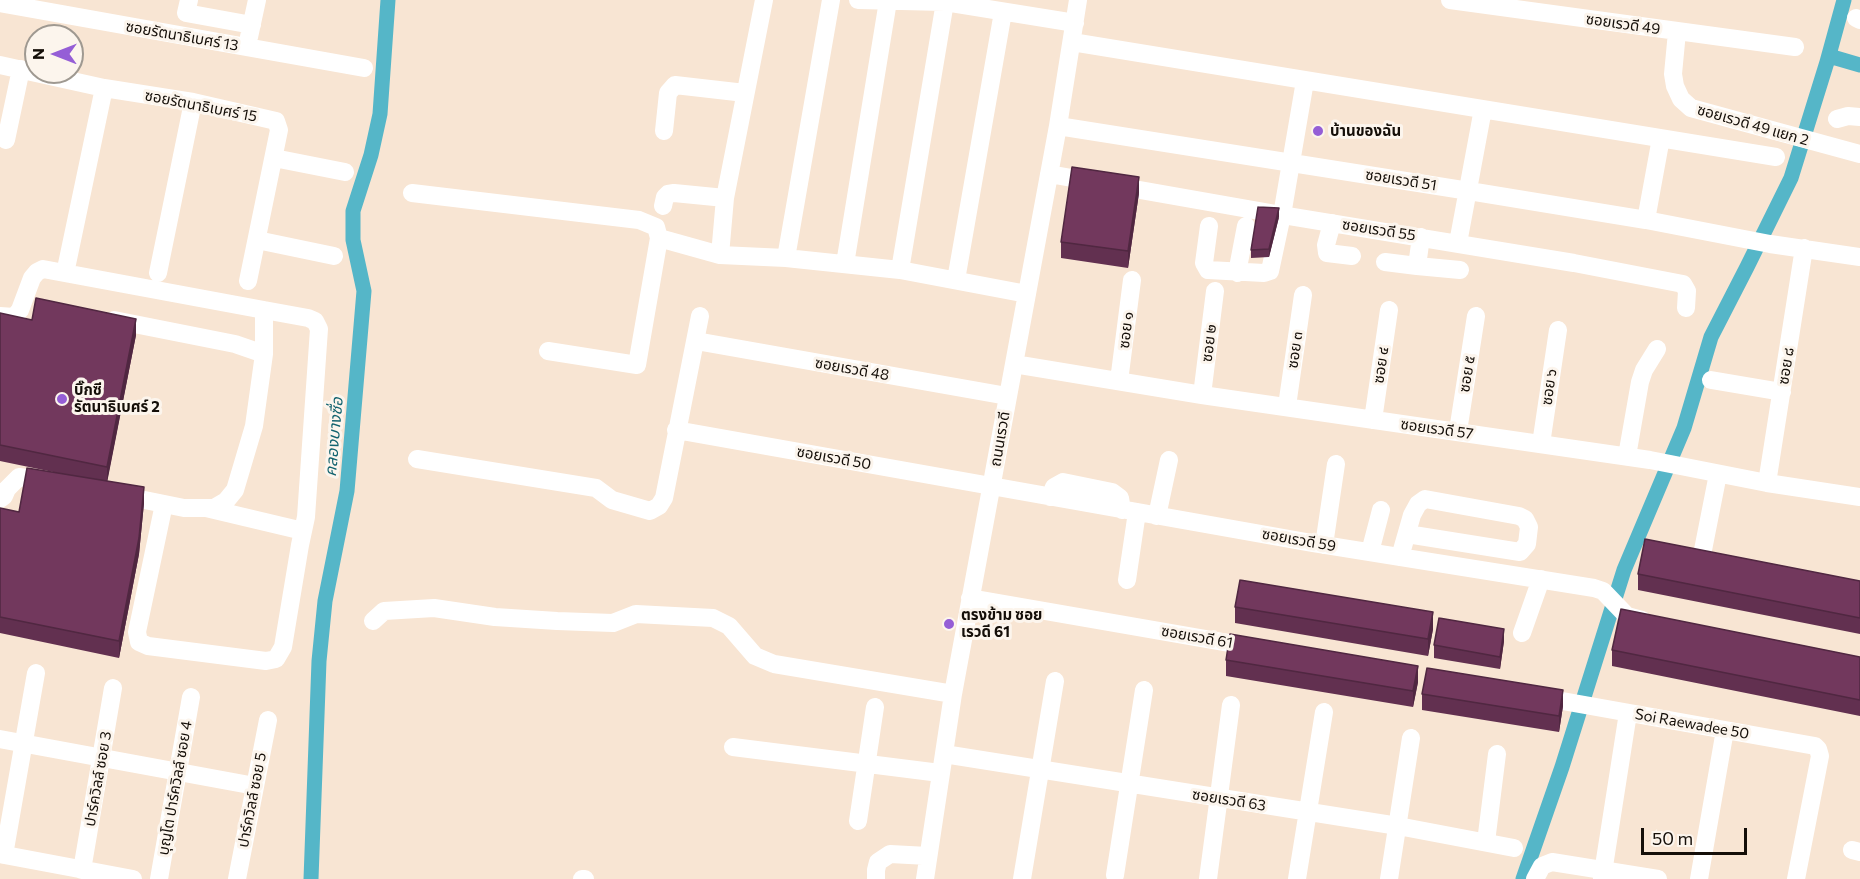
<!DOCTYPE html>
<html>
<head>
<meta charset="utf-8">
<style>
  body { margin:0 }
  #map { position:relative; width:1860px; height:879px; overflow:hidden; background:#f8e5d3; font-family:Commissioner,sans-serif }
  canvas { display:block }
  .north { position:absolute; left:24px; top:24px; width:60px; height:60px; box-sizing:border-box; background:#fcf5ed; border:2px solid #9f9991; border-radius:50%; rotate:270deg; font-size:16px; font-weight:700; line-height:24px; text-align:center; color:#140e08 }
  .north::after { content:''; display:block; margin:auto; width:21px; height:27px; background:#955ed6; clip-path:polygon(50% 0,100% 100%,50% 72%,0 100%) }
  .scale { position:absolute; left:1641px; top:828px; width:106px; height:27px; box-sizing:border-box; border:3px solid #140e08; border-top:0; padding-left:8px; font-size:18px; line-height:21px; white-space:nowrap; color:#140e08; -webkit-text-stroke:4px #fcf5ed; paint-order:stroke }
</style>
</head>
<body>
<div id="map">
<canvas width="1860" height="879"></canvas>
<div class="north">N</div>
<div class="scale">50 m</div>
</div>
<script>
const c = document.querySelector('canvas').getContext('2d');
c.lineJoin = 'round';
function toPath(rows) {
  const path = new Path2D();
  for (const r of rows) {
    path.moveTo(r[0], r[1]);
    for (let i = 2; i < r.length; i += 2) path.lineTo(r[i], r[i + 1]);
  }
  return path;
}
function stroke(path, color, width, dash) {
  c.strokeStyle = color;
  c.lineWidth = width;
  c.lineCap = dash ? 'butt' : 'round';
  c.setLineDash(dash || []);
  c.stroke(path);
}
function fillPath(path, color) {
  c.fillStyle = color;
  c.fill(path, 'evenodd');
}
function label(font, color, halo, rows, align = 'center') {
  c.font = font + ' Commissioner,"Noto Sans Thai",sans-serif';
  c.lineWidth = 6;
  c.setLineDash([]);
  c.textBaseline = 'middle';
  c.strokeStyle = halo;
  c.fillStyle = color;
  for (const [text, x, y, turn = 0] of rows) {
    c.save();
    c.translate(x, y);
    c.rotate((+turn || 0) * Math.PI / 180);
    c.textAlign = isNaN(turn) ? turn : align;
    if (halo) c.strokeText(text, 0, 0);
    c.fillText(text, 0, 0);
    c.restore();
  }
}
stroke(toPath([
  [1827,62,1829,56,1860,65],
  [311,879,319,661,325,601,347,491,364,291,353,240,353,211,371,155,380,114,388,0],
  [1523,879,1562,767,1624,570,1684,428,1711,337,1747,267,1791,178,1827,62,1844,0]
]), '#55b6c8', 15);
stroke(toPath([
  [189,0,186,13,252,25],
  [858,0,945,2,1075,23],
  [1450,0,1795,47],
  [0,3,364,68],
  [1856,18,1860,20],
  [1677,32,1673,74,1675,86,1681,99,1691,108,1860,154],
  [249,37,257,0],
  [1072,42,1776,157],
  [0,65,104,88,193,102,276,121,279,130,248,281],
  [1837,119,1848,116,1860,117],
  [1058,126,1469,191,1646,220,1770,244,1860,257],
  [664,131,668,93,675,85,745,93],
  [6,140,21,69],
  [274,158,345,172],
  [1049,174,1282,215,1574,263,1683,284,1687,291,1686,308],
  [412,193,639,220,656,227,659,238,637,365,548,351],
  [663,206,665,197,668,194,674,193,725,198],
  [1646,220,1661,138],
  [1332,223,1326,245,1327,253,1352,256],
  [1209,226,1204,263,1208,270,1264,273,1270,271,1282,215,1305,81],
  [1421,237,1417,266,1460,270],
  [659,238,720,255,786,258,900,270,1027,294],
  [257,240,334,256],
  [1458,243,1483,109],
  [720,255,725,198,764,0],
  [786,258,831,0],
  [1385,262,1417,266],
  [67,264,104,88],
  [845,264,888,1],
  [900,270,945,2],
  [158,273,193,102],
  [1237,273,1246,226],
  [956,280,1003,12],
  [0,316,14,317,20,310,32,278,37,272,43,269,264,310,264,354,254,426,235,490,226,501,214,508,184,508,120,495],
  [114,320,235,344,264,354],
  [696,341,1007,396],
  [1014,364,1202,395,1650,460,1767,483,1860,497],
  [1711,380,1782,392],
  [1119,381,1132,280],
  [1202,395,1215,291],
  [1287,406,1303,295],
  [1373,420,1389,310],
  [676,430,1312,543,1594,588,1603,591,1627,616,1642,620],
  [1458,431,1476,316],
  [1541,444,1558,330],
  [1627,456,1640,382,1644,370,1657,349],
  [417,459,596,488,612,500,650,511,659,506,664,498,700,316],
  [1767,483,1804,248],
  [1050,497,1054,487,1063,482,1112,492,1120,498,1122,510],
  [0,499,4,496,7,489,19,477,49,481],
  [164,504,137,632,139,642,148,646,266,661,276,659,283,647,300,545,306,517,319,329,315,321,308,318,264,310],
  [206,508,303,531],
  [1157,516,1169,460],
  [1324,545,1336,464],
  [1370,552,1381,510],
  [1702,555,1718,474],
  [1400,557,1412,515,1418,504,1425,499,1519,516,1525,519,1529,527,1527,544,1520,552,1407,534],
  [1127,580,1137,512],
  [970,598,1252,647],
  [373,621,384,611,434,608,495,617,557,621,613,623,636,614,713,618,729,626,755,656,774,664,953,694],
  [1522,633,1541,579],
  [1540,697,1815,746,1818,749,1820,756,1796,879],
  [0,739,255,786],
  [733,747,940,773],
  [944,754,1398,826,1514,848],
  [858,821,875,707],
  [1486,842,1497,754],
  [1852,850,1860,852],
  [0,854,133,879],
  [4,855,36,673],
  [82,870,113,688],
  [1115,875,1144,690],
  [159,879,191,697],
  [237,879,268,720],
  [582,879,585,879],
  [876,879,876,870,878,862,890,854,928,856],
  [925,879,953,694,1058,126,1078,0],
  [1022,879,1055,681],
  [1208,879,1231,705],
  [1297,879,1324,712],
  [1389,879,1411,738],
  [1535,879,1542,866,1552,862,1658,879],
  [1602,879,1628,713],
  [1699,879,1725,730]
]), '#fff', 18);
fillPath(toPath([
  [1139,193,1128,268,1061,258,1061,242],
  [1279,217,1269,257,1251,258,1251,250],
  [0,313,32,320,136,335,107,481,144,503,139,554,119,658,0,633,0,508,19,512,53,472,0,461],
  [1638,574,1860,581,1860,634,1638,590],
  [1235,607,1433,629,1428,656,1235,623],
  [1504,641,1500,669,1434,658,1434,645],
  [1612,650,1860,657,1860,716,1612,666],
  [1226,660,1418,682,1413,707,1226,676],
  [1422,694,1563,706,1559,732,1422,710]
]), '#623050');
fillPath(toPath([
  [1139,177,1139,193,1128,268,1128,251],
  [1279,208,1279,217,1269,257,1269,249],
  [136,319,136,335,107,483,107,467],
  [144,487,144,503,139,554,119,658,119,641],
  [1433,612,1433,629,1428,656,1428,639],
  [1504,629,1504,641,1500,669,1500,657],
  [1418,666,1418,682,1413,707,1413,691],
  [1563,690,1563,706,1559,732,1559,716]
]), '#502741');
const building = toPath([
  [1072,167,1139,177,1128,251,1061,242,1072,167],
  [1258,207,1279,208,1269,249,1251,250,1258,207],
  [36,298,136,319,107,467,0,445,0,313,32,320,36,298],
  [27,468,144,487,139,538,119,641,0,617,0,508,19,512,27,468],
  [1645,539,1860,581,1860,618,1638,574,1645,539],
  [1240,580,1433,612,1428,639,1235,607,1240,580],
  [1621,609,1860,657,1860,700,1612,650,1621,609],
  [1439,618,1504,629,1500,657,1434,645,1439,618],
  [1230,634,1418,666,1413,691,1226,660,1230,634],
  [1427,668,1563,690,1559,716,1422,694,1427,668]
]);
fillPath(building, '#72385d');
stroke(building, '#502741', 1.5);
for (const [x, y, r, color] of [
  [1318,131,6,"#955ed6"],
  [62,399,6,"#955ed6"],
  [949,624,6,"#955ed6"]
]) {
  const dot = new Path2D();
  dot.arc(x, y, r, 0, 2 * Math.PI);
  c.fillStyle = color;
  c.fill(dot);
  stroke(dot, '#fcf5ed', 2);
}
label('15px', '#140e08', '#fcf5ed', [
  ["ซอยเรวดี 49",1623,24,8],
  ["ซอยรัตนาธิเบศร์ 13",182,36,10],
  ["ซอยรัตนาธิเบศร์ 15",201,106,11],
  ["ซอยเรวดี 49 แยก 2",1753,125,16],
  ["ซอยเรวดี 51",1401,180,9],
  ["ซอยเรวดี 55",1379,230,9],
  ["ซอย ๑",1126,330,-83],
  ["ซอย ๒",1209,343,-83],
  ["ซอย ๓",1295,350,-82],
  ["ซอย ๔",1381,365,-82],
  ["ซอย ๘",1786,366,-81],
  ["ซอยเรวดี 48",852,369,10],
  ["ซอย ๕",1467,374,-81],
  ["ซอย ๖",1549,387,-82],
  ["ซอยเรวดี 57",1437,429,8],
  ["ถนนเรวดี",1000,439,-80],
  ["ซอยเรวดี 50",834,458,10],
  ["ซอยเรวดี 59",1299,540,10],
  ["ซอยเรวดี 61",1197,637,10],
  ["Soi Raewadee 50",1692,724,10],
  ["ปาร์ควิลล์ ซอย 3",98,779,-80],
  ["บุญโต ปาร์ควิลล์ ซอย 4",175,788,-80],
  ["ปาร์ควิลล์ ซอย 5",252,800,-79],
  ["ซอยเรวดี 63",1229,800,9]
]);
label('bold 15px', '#140e08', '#fcf5ed', [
  ["บ้านของฉัน",1330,131],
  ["บิ๊กซี",74,390],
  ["รัตนาธิเบศร์ 2",74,407],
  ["ตรงข้าม ซอย",961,615],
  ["เรวดี 61",961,632]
], 'left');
label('italic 16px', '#12636f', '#fcf5ed', [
  ["คลองบางซื่อ",334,437,-85]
]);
</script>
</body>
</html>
